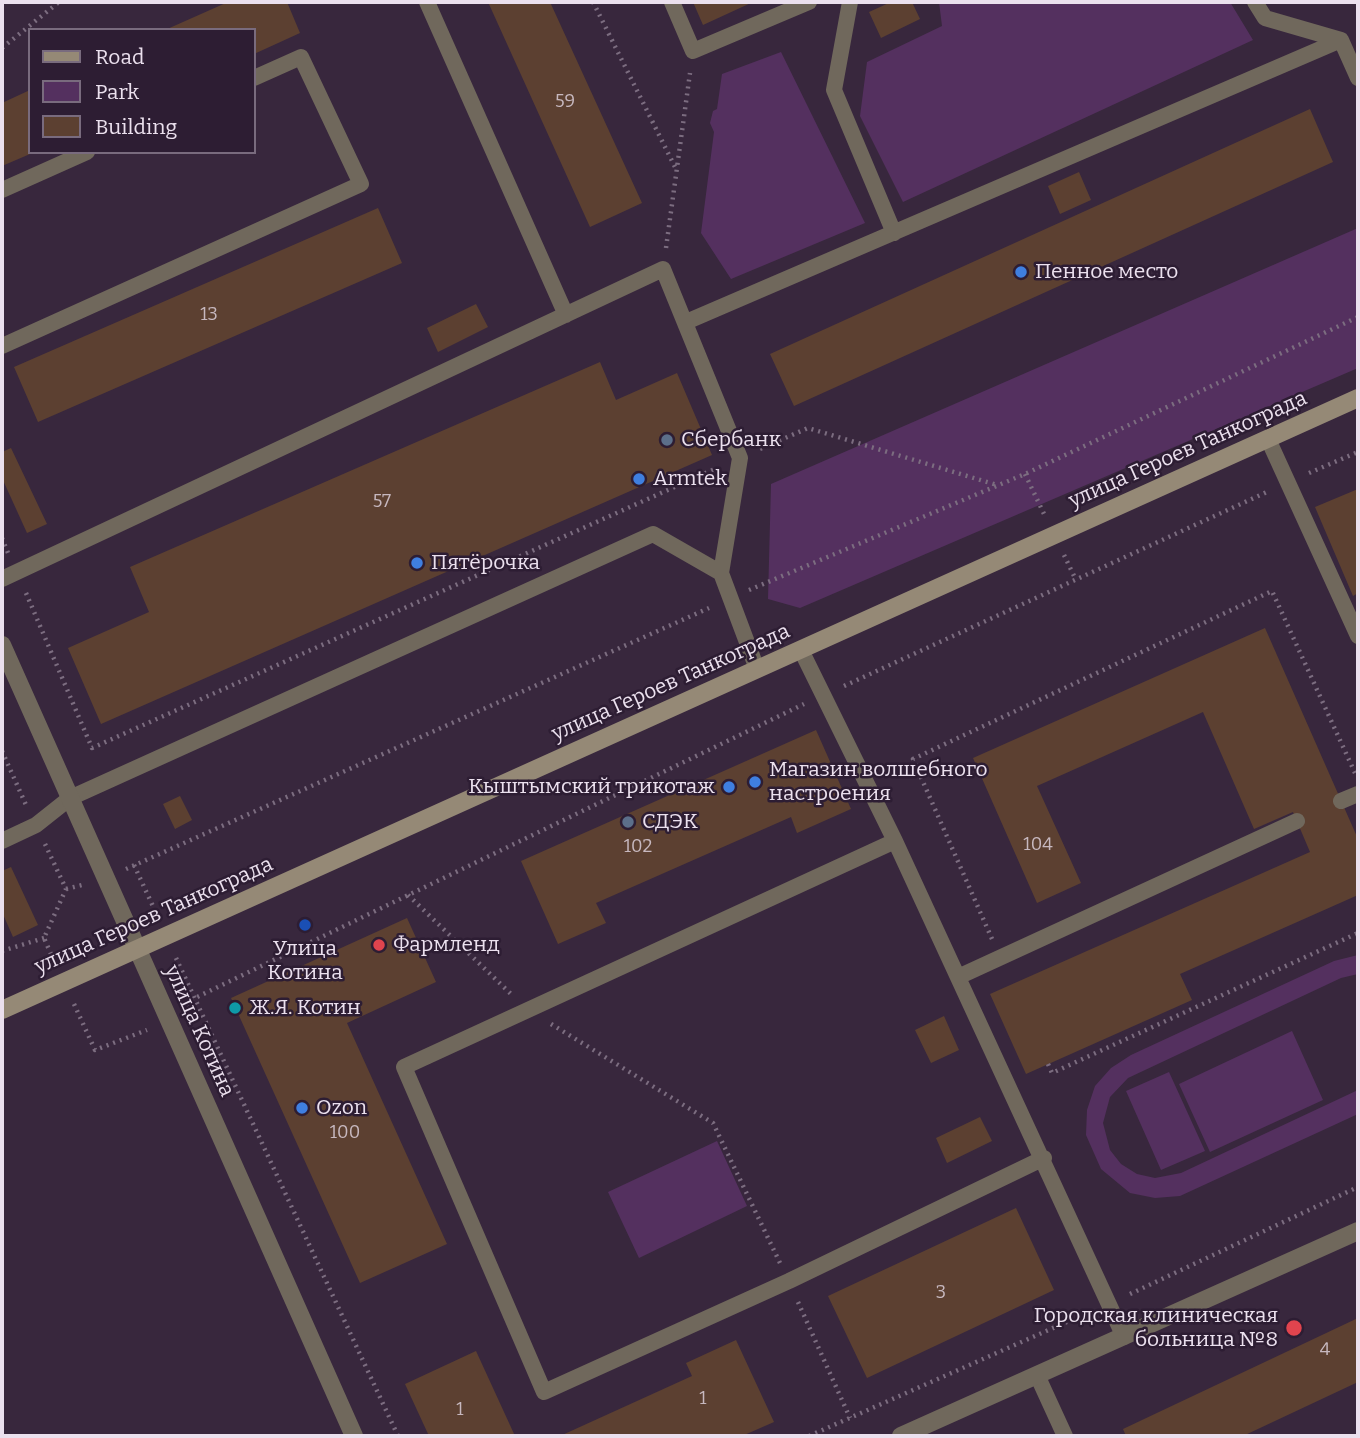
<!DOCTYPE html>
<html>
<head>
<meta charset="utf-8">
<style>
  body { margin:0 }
  #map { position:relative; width:1360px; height:1438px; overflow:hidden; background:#38273d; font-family:Bitter,serif }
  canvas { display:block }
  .frame { position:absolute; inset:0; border:4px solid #ebe0ee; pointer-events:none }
  .legend { position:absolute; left:28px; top:28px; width:228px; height:126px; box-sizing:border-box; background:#2d1d33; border:2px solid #796b7e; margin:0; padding:9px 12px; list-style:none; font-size:21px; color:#ebe0ee }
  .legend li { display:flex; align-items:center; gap:14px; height:35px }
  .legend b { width:35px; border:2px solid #796b7e }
</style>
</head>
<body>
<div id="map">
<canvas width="1360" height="1438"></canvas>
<div class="frame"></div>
<ul class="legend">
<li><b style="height:9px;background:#958976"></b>Road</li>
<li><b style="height:19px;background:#54305f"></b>Park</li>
<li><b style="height:19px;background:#5c4031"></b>Building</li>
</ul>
</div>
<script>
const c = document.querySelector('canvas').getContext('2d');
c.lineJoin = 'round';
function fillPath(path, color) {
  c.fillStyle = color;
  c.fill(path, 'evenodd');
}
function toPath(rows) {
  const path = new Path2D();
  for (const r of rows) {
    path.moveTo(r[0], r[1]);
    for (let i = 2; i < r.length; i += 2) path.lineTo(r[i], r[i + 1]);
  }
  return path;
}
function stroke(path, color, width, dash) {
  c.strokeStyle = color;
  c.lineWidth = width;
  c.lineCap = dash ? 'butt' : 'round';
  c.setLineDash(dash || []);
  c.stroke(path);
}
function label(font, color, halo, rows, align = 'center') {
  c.font = font + ' Bitter,serif';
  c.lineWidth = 5;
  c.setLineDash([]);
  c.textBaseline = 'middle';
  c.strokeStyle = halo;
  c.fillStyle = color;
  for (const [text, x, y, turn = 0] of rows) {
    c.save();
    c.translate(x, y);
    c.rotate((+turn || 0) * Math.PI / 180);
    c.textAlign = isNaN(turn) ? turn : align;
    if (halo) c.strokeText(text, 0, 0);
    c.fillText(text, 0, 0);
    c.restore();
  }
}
fillPath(toPath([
  [939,2,1230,2,1253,40,903,202,860,116,867,62,942,26],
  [781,52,865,223,731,279,701,233,714,132,710,123,713,111,717,109,722,74],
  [1358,228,1358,368,800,608,768,599,771,484],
  [1358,955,1358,974,1341,978,1128,1078,1110,1097,1103,1123,1110,1150,1121,1164,1137,1174,1155,1178,1181,1173,1358,1090,1358,1114,1180,1196,1155,1198,1130,1193,1101,1169,1086,1135,1087,1110,1095,1086,1111,1068,1131,1055,1334,961],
  [1292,1031,1323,1100,1210,1152,1179,1084],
  [1169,1072,1205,1151,1161,1170,1126,1091],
  [717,1141,747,1206,639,1258,608,1192]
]), '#54305f');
fillPath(toPath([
  [228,2,287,2,300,33,254,54,254,30,165,30],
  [488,2,550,2,642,203,590,227],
  [693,2,753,2,703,25],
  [891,2,912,2,920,19,881,38,869,12],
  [30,90,30,154,2,166,2,103],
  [1310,109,1333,162,794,406,770,354],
  [1079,172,1091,200,1060,214,1048,186],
  [378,208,402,263,38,422,14,367],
  [476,304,488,327,438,352,427,328],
  [600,362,616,400,677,373,712,455,101,724,68,648,149,612,130,567],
  [11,448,47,524,27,533,2,478,2,452],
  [1358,489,1358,593,1353,596,1315,507],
  [1265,628,1358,839,1358,895,1180,974,1192,1000,1026,1074,990,994,1310,852,1293,812,1254,829,1203,712,1037,786,1081,883,1037,903,973,758],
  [816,730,851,809,797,833,791,817,596,903,606,923,558,944,521,861],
  [180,796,192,820,175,829,163,804],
  [11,867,38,925,13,937,2,912,2,871],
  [407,918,436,982,347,1023,447,1244,360,1283,231,998],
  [944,1016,959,1050,931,1063,915,1030],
  [980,1117,992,1141,947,1163,936,1138],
  [1016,1208,1054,1290,867,1378,828,1296],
  [1358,1318,1358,1382,1243,1436,1126,1436,1123,1429],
  [736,1340,774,1422,742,1436,560,1436,692,1376,686,1363],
  [476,1351,515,1436,429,1436,405,1384]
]), '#5c4031');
stroke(toPath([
  [593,2,676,169],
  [2,48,59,2],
  [666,248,690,73],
  [760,449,808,428,997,485],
  [1309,473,1358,452],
  [1025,474,1045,516],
  [2,538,8,553],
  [1064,555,1076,580],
  [749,590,1025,474,1358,317],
  [26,593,92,748,717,468],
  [844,686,1269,491],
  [2,751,26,805],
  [45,844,66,889,44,938,54,961],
  [134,865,157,915],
  [126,869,709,608],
  [66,889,82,885],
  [408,895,511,994],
  [992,939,913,759,1272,591,1355,773],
  [2,951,44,938],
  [176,958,398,1436],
  [74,1004,95,1050,147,1030],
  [186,1005,193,999,804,704],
  [551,1024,713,1123,780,1263],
  [1048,1064,1052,1073,1358,933],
  [1130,1294,1358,1187],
  [798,1302,850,1418],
  [809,1436,1087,1313]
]), '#7c6d80', 4.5, [2, 5]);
stroke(toPath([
  [427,2,566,315],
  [672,2,693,51,809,2],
  [850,2,834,90,894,233],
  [1255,2,1265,18,1341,40,1358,78],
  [2,190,87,152],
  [686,322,1341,40],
  [2,346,361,184,301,57,254,78],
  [1268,439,1358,636],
  [2,579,663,269,740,458,721,573,757,669],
  [801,650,895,841,1124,1337],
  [1341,801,1358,794],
  [2,841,36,825,70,798,653,534,721,573],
  [895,841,404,1067,544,1392,789,1281,1044,1158],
  [958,977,1297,821],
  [1037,1375,1065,1436]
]), '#70685c', 16);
stroke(toPath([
  [137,948,354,1436],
  [901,1436,1358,1231]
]), '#70685c', 18);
stroke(toPath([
  [2,645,137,948]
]), '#70685c', 18);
stroke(toPath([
  [2,1010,1358,398]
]), '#958976', 18);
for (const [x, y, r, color] of [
  [1021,272,7,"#3f7fe0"],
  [667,440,7,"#5c6f8a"],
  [639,479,7,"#3f7fe0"],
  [417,563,7,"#3f7fe0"],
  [755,782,7,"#3f7fe0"],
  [729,787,7,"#3f7fe0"],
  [628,822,7,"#5c6f8a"],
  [305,925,7,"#1a4fb4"],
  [379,945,7,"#e0444e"],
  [235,1008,7,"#0f9aa8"],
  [302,1108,7,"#3f7fe0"],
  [1294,1328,9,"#e0444e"]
]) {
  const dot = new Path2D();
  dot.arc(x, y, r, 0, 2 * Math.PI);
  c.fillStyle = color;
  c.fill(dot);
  stroke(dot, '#2d1d33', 2.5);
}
label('18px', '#c7b8bf', null, [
  ["59",565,102],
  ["13",209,315],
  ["57",382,502],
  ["104",1038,845],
  ["102",638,847],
  ["100",345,1133],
  ["3",941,1293],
  ["4",1325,1350],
  ["1",703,1399],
  ["1",460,1410]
]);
label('21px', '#ebe0ee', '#2d1d33', [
  ["Пенное место",1035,272],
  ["Сбербанк",681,440],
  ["Armtek",653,479],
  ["Пятёрочка",431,563],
  ["Магазин волшебного",769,770],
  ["настроения",769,794],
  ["Кыштымский трикотаж",715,787,"right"],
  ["СДЭК",642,822],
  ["Фармленд",393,945],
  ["Улица",305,949,"center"],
  ["Котина",305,973,"center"],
  ["Ж.Я. Котин",249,1008],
  ["Ozon",316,1108],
  ["Городская клиническая",1278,1316,"right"],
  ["больница №8",1278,1340,"right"]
], 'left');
label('21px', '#ebe0ee', '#2d1d33', [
  ["улица Героев Танкограда",1188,450,-24],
  ["улица Героев Танкограда",671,683,-24],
  ["улица Героев Танкограда",154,916,-24],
  ["улица Котина",199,1031,66]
]);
</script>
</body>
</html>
